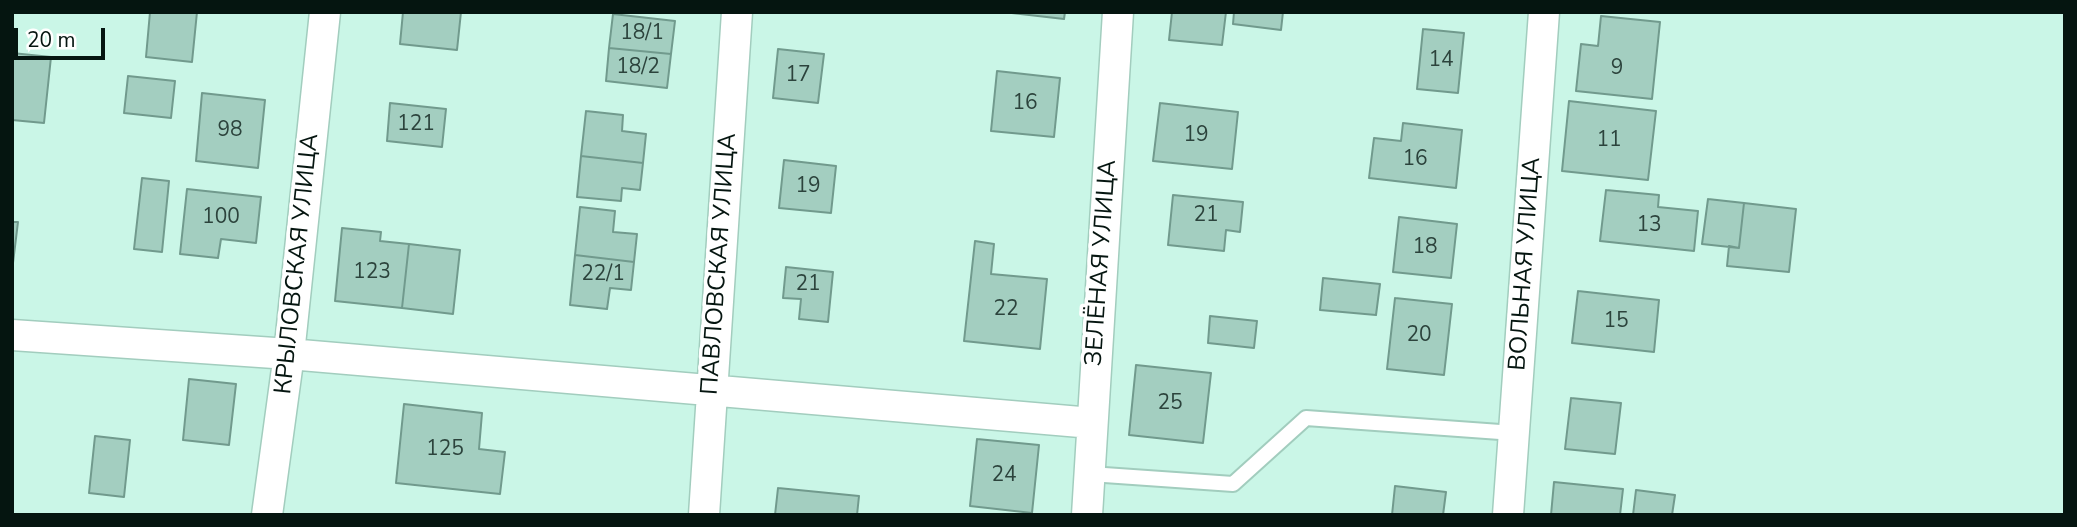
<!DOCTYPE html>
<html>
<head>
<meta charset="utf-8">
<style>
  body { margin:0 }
  #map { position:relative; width:2077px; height:527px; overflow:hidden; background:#caf6e7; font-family:"Nunito Sans",sans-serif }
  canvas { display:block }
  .frame { position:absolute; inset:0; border:14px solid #051510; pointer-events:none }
  .scale { position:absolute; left:14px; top:28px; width:91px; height:32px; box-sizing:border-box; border:4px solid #051510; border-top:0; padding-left:9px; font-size:21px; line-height:24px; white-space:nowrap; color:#051510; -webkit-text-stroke:5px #fff; paint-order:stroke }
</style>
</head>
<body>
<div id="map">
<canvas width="2077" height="527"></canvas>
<div class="frame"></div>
<div class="scale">20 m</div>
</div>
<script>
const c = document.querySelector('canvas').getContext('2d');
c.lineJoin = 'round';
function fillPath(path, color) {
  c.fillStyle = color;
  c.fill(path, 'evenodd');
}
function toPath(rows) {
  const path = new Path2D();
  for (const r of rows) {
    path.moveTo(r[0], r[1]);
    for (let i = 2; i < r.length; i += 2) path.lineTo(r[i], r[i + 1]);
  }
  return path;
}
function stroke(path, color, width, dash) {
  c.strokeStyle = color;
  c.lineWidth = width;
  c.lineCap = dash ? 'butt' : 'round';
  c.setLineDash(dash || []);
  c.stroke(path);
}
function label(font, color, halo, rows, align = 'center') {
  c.font = font + ' "Nunito Sans",sans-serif';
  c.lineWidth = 7;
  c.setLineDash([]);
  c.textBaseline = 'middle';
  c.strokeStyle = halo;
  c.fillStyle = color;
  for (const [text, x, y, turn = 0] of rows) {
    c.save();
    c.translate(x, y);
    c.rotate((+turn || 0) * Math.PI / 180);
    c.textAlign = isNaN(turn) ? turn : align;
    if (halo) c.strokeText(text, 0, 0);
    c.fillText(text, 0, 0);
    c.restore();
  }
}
const building = toPath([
  [150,12,197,12,192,62,146,57,150,12],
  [403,12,461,12,457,50,400,44,403,12],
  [1003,12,1065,12,1064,19,1003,12],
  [1172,12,1226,12,1222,45,1169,40,1172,12],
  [1234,12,1283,12,1281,30,1233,24,1234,12],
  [613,14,675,21,671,54,609,48,613,14],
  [1601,16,1660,22,1652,99,1576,91,1581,44,1598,46,1601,16],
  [1423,29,1464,33,1458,93,1417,89,1423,29],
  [609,48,671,54,667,88,606,81,609,48],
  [778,49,824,54,818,103,773,98,778,49],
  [12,53,51,57,44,123,12,120,12,53],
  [997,71,1060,78,1054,137,991,131,997,71],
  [128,76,175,81,171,118,124,113,128,76],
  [202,93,265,100,258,168,196,161,202,93],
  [1569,101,1656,111,1648,180,1562,171,1569,101],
  [390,103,446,109,442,147,387,141,390,103],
  [1160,103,1238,112,1232,169,1153,161,1160,103],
  [586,111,623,115,622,131,646,134,643,163,581,156,586,111],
  [1403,123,1462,130,1456,188,1369,178,1374,138,1401,141,1403,123],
  [581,156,643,163,640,190,622,188,621,201,577,197,581,156],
  [784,160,836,166,831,213,779,208,784,160],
  [142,178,169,181,162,252,134,249,142,178],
  [187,189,261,197,256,243,221,239,218,258,180,254,187,189],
  [1606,190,1659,195,1658,207,1698,211,1694,251,1600,241,1606,190],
  [1173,195,1243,202,1240,232,1226,230,1224,251,1168,245,1173,195],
  [1708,199,1744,203,1739,248,1702,244,1708,199],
  [1744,203,1796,209,1789,272,1727,266,1729,246,1739,248,1744,203],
  [580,207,615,211,613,232,637,234,634,262,575,255,580,207],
  [1399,217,1457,224,1451,278,1393,272,1399,217],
  [12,222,18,222,13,263,12,263,12,222],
  [342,228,381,232,380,241,409,244,402,308,335,301,342,228],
  [975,241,994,244,991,274,1047,279,1040,349,964,341,975,241],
  [409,244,460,250,453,314,402,308,409,244],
  [575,255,634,262,631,290,610,288,607,309,570,305,575,255],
  [786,267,833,272,828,322,799,319,801,299,783,298,786,267],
  [1323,278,1380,284,1376,315,1320,310,1323,278],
  [1578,291,1659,300,1654,352,1572,343,1578,291],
  [1395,298,1452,304,1444,375,1387,369,1395,298],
  [1210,316,1257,321,1254,348,1208,343,1210,316],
  [1136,365,1211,373,1203,443,1129,435,1136,365],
  [189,379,236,384,229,445,183,440,189,379],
  [1571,398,1621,403,1615,454,1565,449,1571,398],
  [404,404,482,413,479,449,505,452,500,494,396,483,404,404],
  [95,436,130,440,124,497,89,493,95,436],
  [977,439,1039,445,1032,513,970,506,977,439],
  [1554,482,1623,489,1620,515,1551,515,1554,482],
  [1395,486,1446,492,1443,515,1392,515,1395,486],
  [778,488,859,496,857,515,775,515,778,488],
  [1636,490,1675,495,1672,515,1633,515,1636,490]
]);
fillPath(building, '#a3cec0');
stroke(building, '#719a8d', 2);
const service = toPath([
  [1090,474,1233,484,1306,418,1514,433]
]);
const minor = toPath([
  [12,335,289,354,1092,423],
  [267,515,289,354,325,12],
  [704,515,737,12],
  [1087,515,1118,12],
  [1508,515,1544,12]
]);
stroke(service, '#a2cdbe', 18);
stroke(minor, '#a2cdbe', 33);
stroke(service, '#fff', 14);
stroke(minor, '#fff', 30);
label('21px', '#2c433c', null, [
  ["18/1",642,34],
  ["14",1441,61],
  ["18/2",638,68],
  ["9",1617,69],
  ["17",798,76],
  ["16",1025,104],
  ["121",416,125],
  ["98",230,131],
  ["19",1196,136],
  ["11",1609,141],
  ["16",1415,160],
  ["19",808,187],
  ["21",1206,216],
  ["100",221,218],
  ["13",1649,226],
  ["18",1425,248],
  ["123",372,273],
  ["22/1",603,275],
  ["21",808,285],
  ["22",1006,310],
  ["15",1616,322],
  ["20",1419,336],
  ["25",1170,404],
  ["125",445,450],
  ["24",1004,476]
]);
label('24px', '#051510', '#fff', [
  ["ЗЕЛЁНАЯ УЛИЦА",1102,263,-86],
  ["КРЫЛОВСКАЯ УЛИЦА",298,264,-84],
  ["ПАВЛОВСКАЯ УЛИЦА",720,264,-86],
  ["ВОЛЬНАЯ УЛИЦА",1526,264,-86]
]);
</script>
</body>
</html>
